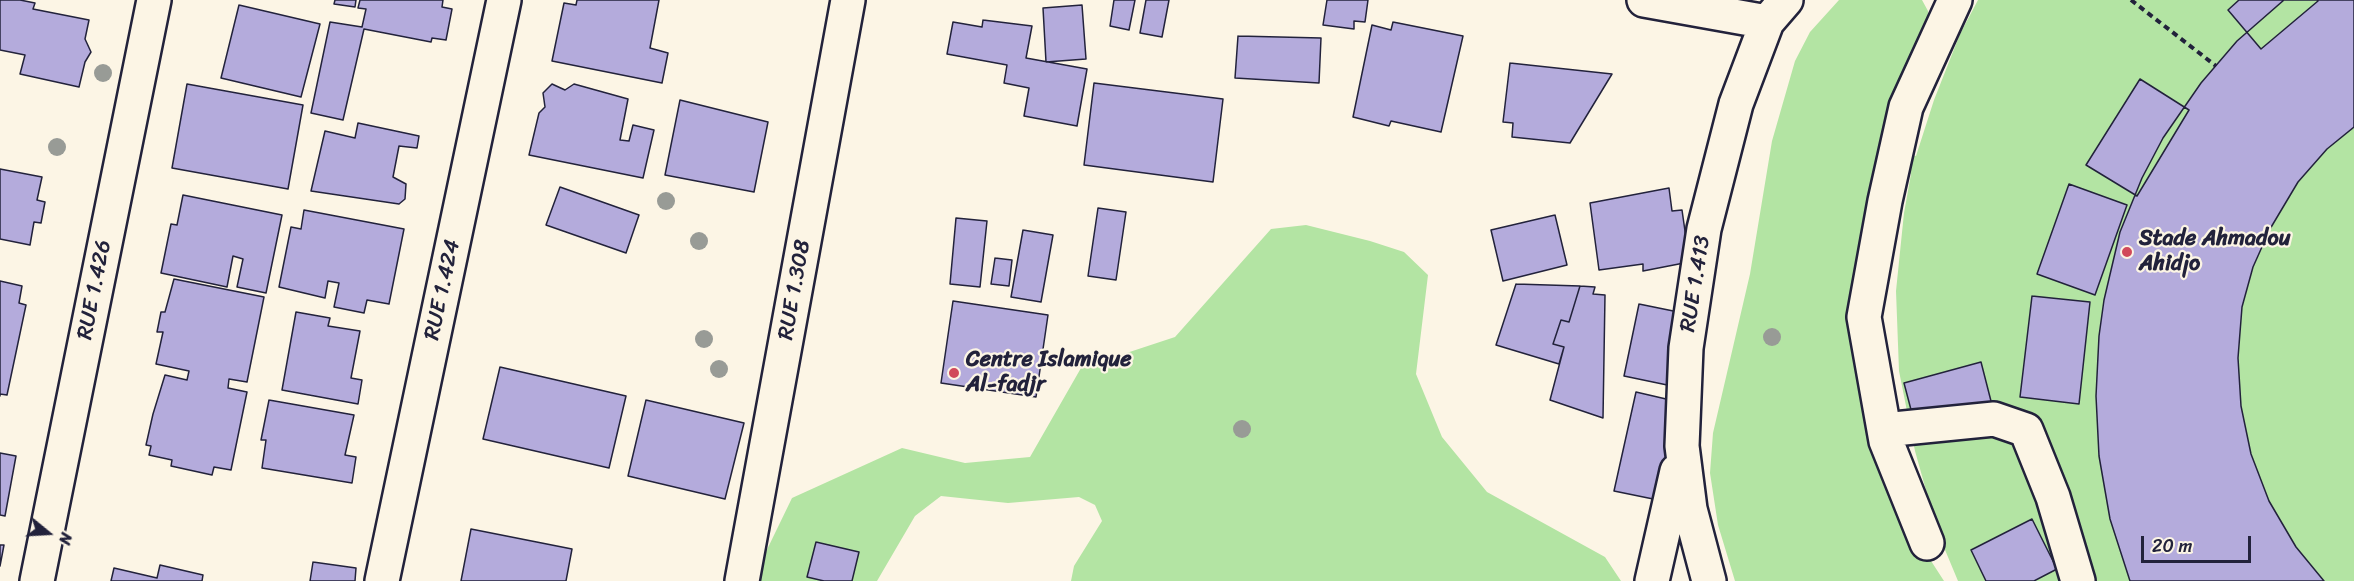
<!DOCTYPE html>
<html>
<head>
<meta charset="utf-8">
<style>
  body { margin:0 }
  #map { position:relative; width:2354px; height:581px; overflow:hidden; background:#fcf5e5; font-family:Sriracha,sans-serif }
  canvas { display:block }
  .north { position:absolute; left:18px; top:503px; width:60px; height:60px; -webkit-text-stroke:4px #fcf5e5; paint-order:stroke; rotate:108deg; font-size:16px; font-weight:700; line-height:24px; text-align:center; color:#22223b }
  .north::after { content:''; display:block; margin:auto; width:21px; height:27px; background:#22223b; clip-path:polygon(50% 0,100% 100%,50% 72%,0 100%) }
  .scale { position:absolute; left:2141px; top:536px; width:110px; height:27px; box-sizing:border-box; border:3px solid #22223b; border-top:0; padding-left:8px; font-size:18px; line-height:21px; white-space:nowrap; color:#22223b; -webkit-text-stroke:4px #fcf5e5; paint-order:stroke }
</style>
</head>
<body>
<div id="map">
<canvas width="2354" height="581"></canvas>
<div class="north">N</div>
<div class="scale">20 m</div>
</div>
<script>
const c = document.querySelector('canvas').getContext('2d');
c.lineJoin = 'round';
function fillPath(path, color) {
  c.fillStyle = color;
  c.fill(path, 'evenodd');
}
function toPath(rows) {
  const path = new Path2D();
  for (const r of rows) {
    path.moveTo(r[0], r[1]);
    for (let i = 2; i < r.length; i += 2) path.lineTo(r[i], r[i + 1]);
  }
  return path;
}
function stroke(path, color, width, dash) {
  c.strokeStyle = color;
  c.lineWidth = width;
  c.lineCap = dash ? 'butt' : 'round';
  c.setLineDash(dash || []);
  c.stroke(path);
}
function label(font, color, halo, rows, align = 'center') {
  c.font = font + ' Sriracha,sans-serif';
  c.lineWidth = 4.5;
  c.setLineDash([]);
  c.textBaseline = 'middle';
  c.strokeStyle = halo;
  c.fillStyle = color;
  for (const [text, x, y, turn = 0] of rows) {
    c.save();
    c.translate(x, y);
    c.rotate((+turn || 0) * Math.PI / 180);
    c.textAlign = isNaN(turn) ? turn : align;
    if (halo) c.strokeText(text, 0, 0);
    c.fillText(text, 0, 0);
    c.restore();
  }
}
fillPath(toPath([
  [1839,0,1922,0,1928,11,1927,50,1894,185,1882,323,1892,375,1891,428,1913,533,1944,581,1735,581,1718,525,1710,473,1713,433,1750,274,1772,141,1795,61,1810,32],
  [1978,0,2354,0,2354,581,1958,581,1938,533,1915,451,1899,371,1896,291,1904,213,1911,174,1907,172,1911,155,1916,156,1934,100,1960,34],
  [1306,225,1370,241,1404,252,1428,275,1416,374,1442,437,1487,492,1605,557,1621,581,1071,581,1074,566,1102,521,1095,505,1079,497,1008,503,941,496,915,516,877,581,760,581,761,562,792,498,902,448,965,463,1030,457,1081,368,1175,337,1271,229]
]), '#b3e4a3');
const building = toPath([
  [0,0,20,0,35,3,33,9,89,20,85,39,91,52,85,62,79,87,20,74,25,55,0,50,0,0],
  [335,0,356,0,355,7,334,4,335,0],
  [360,0,443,0,442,7,452,9,446,40,432,38,431,42,364,29,343,120,311,113,330,22,362,27,366,9,358,8,360,0],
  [577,0,659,0,650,48,668,53,662,83,552,61,564,3,576,5,577,0],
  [1114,0,1135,0,1129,30,1110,26,1114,0],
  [1146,0,1169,0,1162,37,1140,33,1146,0],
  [1327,0,1368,0,1365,22,1354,21,1354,29,1323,25,1327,0],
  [2239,0,2317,0,2318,1,2261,49,2228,10,2239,0],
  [2284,0,2354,0,2354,127,2327,149,2298,182,2270,229,2253,267,2242,307,2238,358,2241,406,2251,454,2269,501,2296,547,2324,581,2130,581,2110,519,2099,456,2096,396,2099,336,2104,300,2120,232,2142,178,2163,138,2201,83,2237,41,2284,0],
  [239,5,320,24,301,97,221,78,239,5],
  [1082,5,1086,59,1046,62,1043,8,1082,5],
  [983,20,1032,26,1026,58,1087,69,1077,126,1024,116,1029,88,1004,83,1007,65,947,54,953,22,982,27,983,20],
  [1393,22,1463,36,1441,132,1391,121,1389,126,1353,117,1372,25,1391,30,1393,22],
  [1238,36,1321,38,1319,83,1235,78,1238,36],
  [1510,63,1612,74,1570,143,1512,137,1513,123,1503,122,1510,63],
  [2140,79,2189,110,2137,196,2086,165,2140,79],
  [1094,83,1223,99,1213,182,1084,165,1094,83],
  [187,84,303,105,288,189,172,168,187,84],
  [552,84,565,90,574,84,628,99,620,140,629,141,633,125,654,130,643,178,529,155,539,113,545,107,543,93,552,84],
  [680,100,768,122,754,192,665,175,680,100],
  [358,123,419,136,417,148,399,146,393,177,406,184,405,199,399,204,311,191,325,131,355,138,358,123],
  [0,169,42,177,37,200,45,202,41,223,34,222,30,245,0,239,0,169],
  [2069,184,2127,205,2095,295,2037,274,2069,184],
  [560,187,639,215,626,253,546,225,560,187],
  [1669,188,1672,211,1682,210,1688,252,1683,253,1684,263,1643,271,1643,264,1599,270,1590,203,1669,188],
  [183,195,282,215,266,293,237,287,243,259,233,256,227,287,161,273,171,224,177,225,183,195],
  [1098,208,1126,212,1116,280,1088,276,1098,208],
  [304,210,404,229,389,304,367,300,364,313,334,307,339,283,328,281,325,298,279,287,291,227,301,229,304,210],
  [1555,215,1567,265,1503,281,1491,230,1555,215],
  [956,218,987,221,980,287,950,284,956,218],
  [1023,230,1053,235,1041,302,1011,297,1023,230],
  [995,258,1012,260,1009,286,991,284,995,258],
  [174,279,264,297,247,382,229,379,228,388,247,392,231,470,214,467,212,475,171,466,172,460,149,455,151,446,146,445,153,414,165,375,187,380,189,371,156,364,163,332,157,332,161,312,165,312,174,279],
  [0,281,22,286,19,303,26,305,7,395,0,394,0,396,0,281],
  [1516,284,1580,286,1569,322,1561,320,1553,344,1564,347,1559,364,1496,345,1516,284],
  [1580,286,1595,287,1593,294,1605,295,1603,418,1550,400,1564,347,1553,344,1561,320,1569,322,1580,286],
  [2032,296,2090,302,2079,404,2020,397,2032,296],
  [953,301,1048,315,1036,397,941,383,953,301],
  [1639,304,1688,314,1672,386,1624,376,1639,304],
  [296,312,330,318,328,326,360,331,351,378,362,380,358,404,282,390,296,312],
  [1981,362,1992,405,1915,425,1904,383,1981,362],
  [500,367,626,396,609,468,483,439,500,367],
  [1636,392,1679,402,1658,500,1614,491,1636,392],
  [269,400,354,415,345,455,356,457,352,483,262,468,266,440,261,440,269,400],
  [646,400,744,423,725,499,628,476,646,400],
  [0,453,16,456,5,516,0,515,0,453],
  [2032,519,2057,569,2034,581,1986,581,1971,550,2032,519],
  [471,529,572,549,566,581,461,581,471,529],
  [816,542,859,552,852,581,824,581,807,577,816,542],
  [0,545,4,545,0,566,0,545],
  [313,562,356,568,355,581,310,581,313,562],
  [160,565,203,575,202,581,111,581,114,568,157,578,160,565]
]);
fillPath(building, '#b4abdc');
stroke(building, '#22223b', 1.5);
const minor = toPath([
  [1644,0,1767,22],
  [1884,430,1994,419,2026,430,2053,497,2078,581],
  [1927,543,1886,441,1864,317,1885,201,1906,107,1955,0],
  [37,581,154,0],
  [382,581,504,0],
  [742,581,848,0],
  [1652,581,1677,471],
  [1709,581,1690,509,1682,446,1686,348,1704,229,1736,104,1767,22,1786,0]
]);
stroke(minor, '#22223b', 38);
stroke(toPath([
  [2131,0,2216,66]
]), '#22223b', 4, [6, 4.5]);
stroke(minor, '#fcf5e5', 33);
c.fillStyle = '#989b96';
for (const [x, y] of [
  [103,73],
  [57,147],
  [666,201],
  [699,241],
  [1772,337],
  [704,339],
  [719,369],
  [1242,429]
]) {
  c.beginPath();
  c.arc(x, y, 9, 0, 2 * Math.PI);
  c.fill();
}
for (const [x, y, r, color] of [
  [2127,252,6,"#d1495b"],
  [954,373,6,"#d1495b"]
]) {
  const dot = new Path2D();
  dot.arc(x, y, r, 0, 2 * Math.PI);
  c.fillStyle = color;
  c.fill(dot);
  stroke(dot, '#fcf5e5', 2);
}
label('bold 22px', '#22223b', '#fcf5e5', [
  ["Stade Ahmadou",2139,239],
  ["Ahidjo",2139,264],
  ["Centre Islamique",966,360],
  ["Al-fadjr",966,385]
], 'left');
label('22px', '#22223b', '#fcf5e5', [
  ["RUE 1.413",1696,284,-81],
  ["RUE 1.426",95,290,-79],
  ["RUE 1.424",443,290,-78],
  ["RUE 1.308",795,290,-80]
]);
</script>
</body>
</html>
